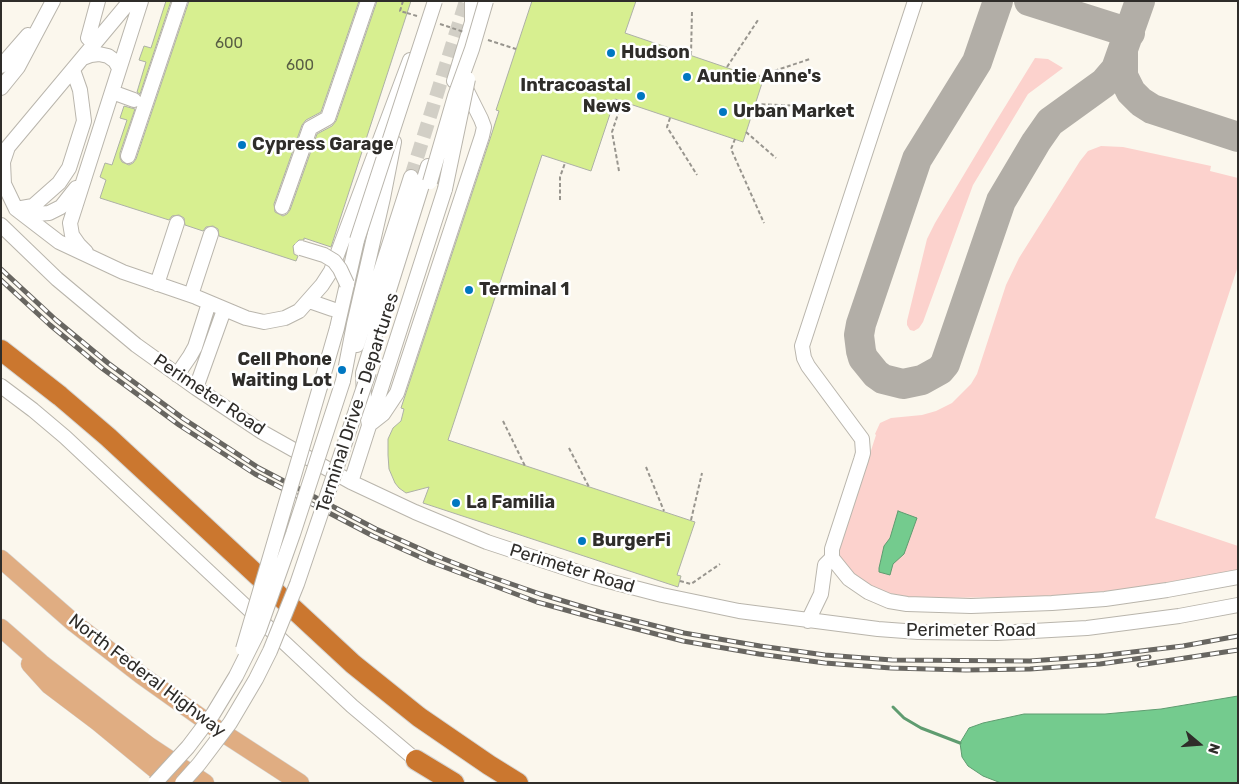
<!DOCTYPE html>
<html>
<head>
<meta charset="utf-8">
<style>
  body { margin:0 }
  #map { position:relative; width:1239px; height:784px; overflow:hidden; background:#fbf7ed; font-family:Rubik,sans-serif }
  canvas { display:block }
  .frame { position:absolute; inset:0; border:2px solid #2f2d2a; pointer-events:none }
  .north { position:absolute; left:1174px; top:719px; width:50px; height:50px; -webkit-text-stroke:4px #fff; paint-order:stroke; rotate:108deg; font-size:14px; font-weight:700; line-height:20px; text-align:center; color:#2f2d2a }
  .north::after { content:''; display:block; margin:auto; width:18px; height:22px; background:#2f2d2a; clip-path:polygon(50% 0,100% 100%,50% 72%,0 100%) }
</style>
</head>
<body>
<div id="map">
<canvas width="1239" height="784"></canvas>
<div class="frame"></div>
<div class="north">N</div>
</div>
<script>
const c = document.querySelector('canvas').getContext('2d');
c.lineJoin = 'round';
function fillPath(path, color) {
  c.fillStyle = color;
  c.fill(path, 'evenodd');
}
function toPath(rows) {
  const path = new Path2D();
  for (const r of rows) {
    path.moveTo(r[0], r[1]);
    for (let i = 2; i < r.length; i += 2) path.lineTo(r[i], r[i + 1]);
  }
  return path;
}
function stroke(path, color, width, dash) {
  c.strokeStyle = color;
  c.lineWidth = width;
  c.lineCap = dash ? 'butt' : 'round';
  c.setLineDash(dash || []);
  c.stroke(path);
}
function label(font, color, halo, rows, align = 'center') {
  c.font = font + ' Rubik,sans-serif';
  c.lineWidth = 5;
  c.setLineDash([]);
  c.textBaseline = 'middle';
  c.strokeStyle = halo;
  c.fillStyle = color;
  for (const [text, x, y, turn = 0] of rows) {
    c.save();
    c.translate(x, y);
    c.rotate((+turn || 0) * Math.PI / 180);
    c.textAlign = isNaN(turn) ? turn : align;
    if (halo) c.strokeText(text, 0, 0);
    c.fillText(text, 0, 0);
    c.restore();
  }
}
fillPath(toPath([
  [1035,58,1048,59,1063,68,1028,94,973,185,923,322,919,328,914,331,910,330,907,325,907,321,927,239,935,223,990,131],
  [1101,146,1123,147,1211,166,1210,171,1238,178,1238,266,1155,518,1238,546,1238,570,1134,588,1089,593,1028,597,916,598,889,593,870,585,851,572,838,558,839,550,876,435,875,434,880,423,891,418,922,415,936,411,952,403,971,384,977,374,1006,285,1019,258,1080,161,1088,151]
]), '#fcd2cd');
const water = toPath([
  [898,511,917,518,904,554,893,564,890,575,879,572,879,568,884,546,890,538,898,511],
  [1238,696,1238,783,1001,783,983,776,968,766,962,757,960,743,969,728,983,723,1024,714,1105,714,1161,709,1238,696]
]);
fillPath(water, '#74cb8e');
stroke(water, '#5f9c70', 1);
stroke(toPath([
  [893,707,904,718,921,728,960,743]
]), '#5f9c70', 3);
stroke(toPath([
  [998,1,977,62,917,159,861,324,859,335,861,351,863,358,876,374,883,379,903,384,922,380,940,370,945,364,1001,201,1036,142,1050,122,1104,83,1116,69,1140,1],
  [1029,1,1130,33],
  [1123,52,1123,76,1131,92,1141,102,1152,109,1238,137]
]), '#b2aea7', 30);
const building = toPath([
  [166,1,171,1,140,94,137,92,146,62,139,60,144,46,151,48,166,1],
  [189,1,359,1,321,112,306,120,302,125,274,204,275,212,283,216,287,214,290,210,317,134,332,126,336,121,377,1,411,1,331,247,304,238,304,240,299,240,293,246,294,254,298,256,296,261,219,236,218,229,213,226,206,227,203,231,185,225,184,218,179,215,172,216,169,220,100,198,106,180,100,177,105,163,112,165,127,120,120,118,124,106,135,109,120,153,120,158,122,162,129,165,133,163,136,159,189,1],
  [532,1,636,1,625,33,763,80,743,142,615,99,591,171,542,155,448,440,695,522,677,575,681,576,678,587,423,503,429,487,406,493,399,488,395,483,389,469,388,455,388,439,393,428,401,421,404,409,401,408,490,139,499,111,496,110,532,1]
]);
fillPath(building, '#d7ef90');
stroke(building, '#adb0a6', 1);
stroke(toPath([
  [411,177,466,1]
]), '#d2cfc6', 14, [14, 7]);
const minor = toPath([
  [130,1,8,147,3,162,4,184,16,209,59,242,123,272,196,297,246,318,264,322,285,318,299,311,322,285,331,271,410,60],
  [915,1,802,346,804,358,808,366,862,439,863,453,861,460,832,549,832,558,849,579,868,592,889,601,907,604,971,606,1052,603,1105,599,1167,590,1238,577],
  [88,38,98,1],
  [83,58,91,55,99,54,108,56,115,61,119,68],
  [1,66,28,35],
  [454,81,472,22,472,1],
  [1,88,18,67,53,1],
  [112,92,134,100],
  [128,156,180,1],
  [282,207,310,128,328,118,368,1],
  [16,209,33,206,59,183,69,168,84,121,80,90,73,70],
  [22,210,37,214,49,213,61,207,76,188],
  [1,225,57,279,136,345,196,388,262,432,351,482,415,512,487,542,593,577,662,595,739,611,878,629,918,632,997,633,1087,628,1179,616,1238,605],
  [86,252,79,245,72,235,70,223,141,1],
  [157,284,177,223],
  [191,295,211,234],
  [309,301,332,309],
  [357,345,411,177],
  [177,375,190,356,195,347,209,303],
  [343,381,354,324,383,198,394,142],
  [1,386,33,410,65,437,352,706,416,760],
  [320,387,337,328,357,240],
  [196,388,224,310],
  [369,425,364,398,363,373,428,166],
  [369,425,383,414,397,393,482,136,484,127,481,119,463,83],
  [351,482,445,189],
  [808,621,821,594,825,565,832,558]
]);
const major = toPath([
  [1,559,74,623,141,675,217,729,300,783],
  [1,628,41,663,112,718,149,746,205,783],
  [30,664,49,685,98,722,172,783]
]);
const highway = toPath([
  [1,350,60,396,108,437,353,664,419,717,489,765,518,783],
  [416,760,454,783]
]);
stroke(minor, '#b9b5ac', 16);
stroke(major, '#d5d5d4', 19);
stroke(highway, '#d5d5d4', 22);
stroke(toPath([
  [403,1,400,11,407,13],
  [691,55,692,11],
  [727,67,758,20],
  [756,77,810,59],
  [755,104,805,106],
  [670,118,667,127,697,175],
  [746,132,776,158],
  [735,139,731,149,764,223],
  [619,171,612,132,622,102],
  [560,200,560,177,565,163],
  [503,421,525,466],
  [569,448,589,487],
  [646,467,664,511],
  [691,520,702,473],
  [680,581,691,584,720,564]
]), '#98958e', 2, [4, 2.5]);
stroke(minor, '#fff', 14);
stroke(major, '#e0ad82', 18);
stroke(highway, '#cb772f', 20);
const rail = toPath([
  [1,269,56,320,108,363,184,419,259,468,376,529,434,555,477,572,540,594,600,612,684,633,760,646,825,655,892,660,1030,661,1099,656,1183,646,1238,636],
  [1,280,50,325,103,369,179,425,255,474,373,536,431,562,537,602,598,619,683,641,759,654,825,663,891,668,966,670,1030,669,1100,664,1149,657],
  [1139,665,1238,650]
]);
stroke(rail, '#686661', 5);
stroke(rail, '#fff', 3, [9]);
const minorBridge = toPath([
  [430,182,455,96,472,49,486,1],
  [445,189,468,79],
  [357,240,435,1],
  [301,248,324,255,334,261,340,269,347,284],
  [243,649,320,387],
  [155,783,188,747,213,714,236,676,259,630,293,534,343,381],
  [182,783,199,764,230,723,256,679,270,651,297,584,369,372]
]);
stroke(minorBridge, '#b9b5ac', 16, []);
stroke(toPath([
  [407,13,417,16],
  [440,24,464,32],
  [488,40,516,49]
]), '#98958e', 2, [4, 2.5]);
stroke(minorBridge, '#fff', 14);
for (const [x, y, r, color] of [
  [611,53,5,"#0077c1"],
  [687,77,5,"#0077c1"],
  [641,96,5,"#0077c1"],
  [723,112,5,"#0077c1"],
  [242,145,5,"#0077c1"],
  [469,290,5,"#0077c1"],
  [342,370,5,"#0077c1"],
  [456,503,5,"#0077c1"],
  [582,541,5,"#0077c1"]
]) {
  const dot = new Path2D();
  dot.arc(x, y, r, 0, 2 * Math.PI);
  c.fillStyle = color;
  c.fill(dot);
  stroke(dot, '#fff', 2);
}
label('15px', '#595e44', null, [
  ["600",229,44],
  ["600",300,66]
]);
label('bold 18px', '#2f2d2a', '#fff', [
  ["Hudson",621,53],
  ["Auntie Anne's",697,77],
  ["Intracoastal",631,86,"right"],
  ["News",631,107,"right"],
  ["Urban Market",733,112],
  ["Cypress Garage",252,145],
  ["Terminal 1",479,290],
  ["Cell Phone",332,360,"right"],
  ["Waiting Lot",332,381,"right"],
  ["La Familia",466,503],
  ["BurgerFi",592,541]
], 'left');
label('18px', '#2f2d2a', '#fff', [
  ["Perimeter Road",209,395,34],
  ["Terminal Drive - Departures",358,403,-72],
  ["Perimeter Road",572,569,17],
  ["Perimeter Road",971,631],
  ["North Federal Highway",147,676,37]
]);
</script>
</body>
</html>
